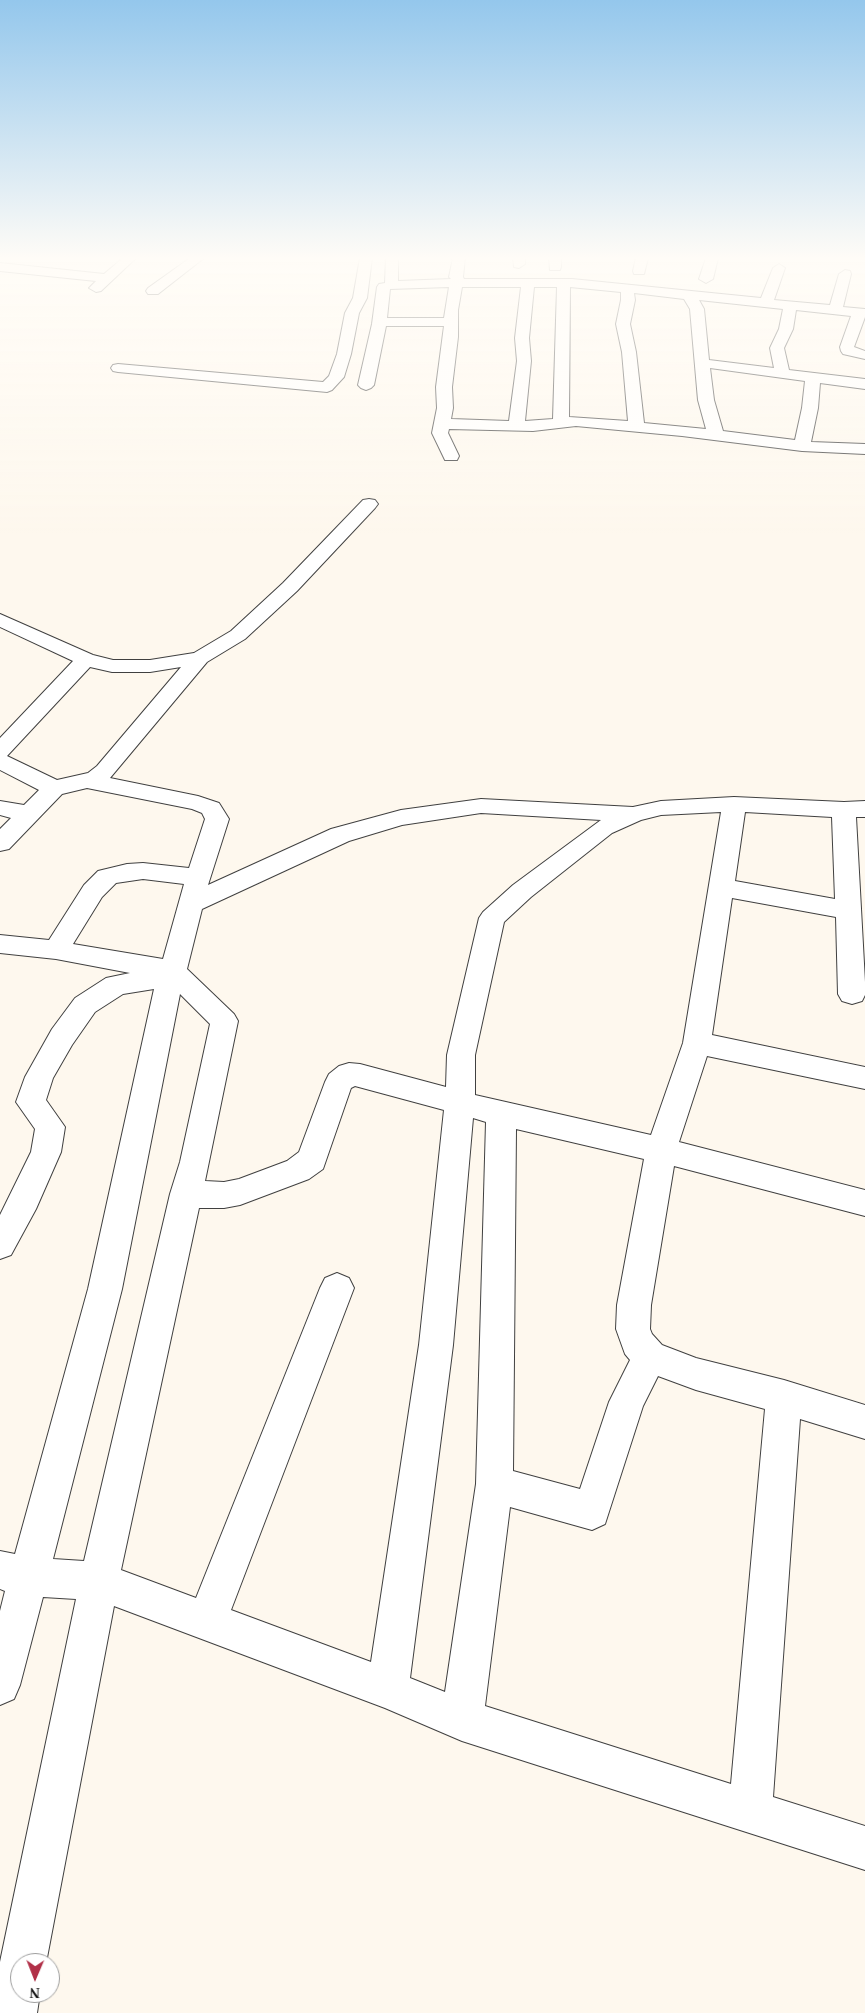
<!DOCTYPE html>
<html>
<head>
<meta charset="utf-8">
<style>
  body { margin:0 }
  #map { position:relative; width:865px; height:2013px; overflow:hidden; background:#fef8ee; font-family:"Times New Roman",serif }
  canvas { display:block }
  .north { position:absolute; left:10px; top:1953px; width:50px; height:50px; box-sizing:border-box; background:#fff; border:1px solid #9e9e9e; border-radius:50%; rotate:181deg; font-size:14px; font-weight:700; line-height:20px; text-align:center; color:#0d0d0d }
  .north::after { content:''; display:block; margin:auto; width:18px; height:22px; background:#b13048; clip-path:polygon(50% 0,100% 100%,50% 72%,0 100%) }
</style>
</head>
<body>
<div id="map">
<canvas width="865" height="2013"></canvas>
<div class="north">N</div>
</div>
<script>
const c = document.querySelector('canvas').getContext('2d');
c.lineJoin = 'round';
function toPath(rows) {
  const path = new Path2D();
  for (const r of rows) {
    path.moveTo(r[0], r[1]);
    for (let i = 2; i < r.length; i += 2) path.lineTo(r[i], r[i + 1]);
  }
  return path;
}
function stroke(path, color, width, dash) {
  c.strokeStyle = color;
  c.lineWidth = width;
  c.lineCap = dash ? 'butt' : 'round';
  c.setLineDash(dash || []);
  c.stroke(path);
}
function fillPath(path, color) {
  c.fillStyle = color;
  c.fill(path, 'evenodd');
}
const street = toPath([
  [123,258,136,258,101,291,96,292,89,288,96,281,0,271,0,263,104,274,123,258],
  [190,258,204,258,158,294,148,294,146,291,148,288,190,258],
  [360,258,372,258,367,298,359,313,351,354,344,377,332,390,327,392,118,372,113,371,111,368,113,365,118,364,323,382,329,376,337,354,345,313,353,298,360,258],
  [386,258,398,258,398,281,451,279,449,277,453,258,465,258,463,277,464,279,572,279,761,298,773,268,779,264,785,268,774,300,830,305,839,274,845,270,850,271,851,274,843,307,865,309,865,317,854,347,865,351,865,359,843,354,841,351,840,347,851,316,796,310,793,329,784,348,789,370,865,379,865,389,820,383,818,408,811,442,865,444,865,454,802,451,682,436,576,426,533,431,449,429,448,433,459,456,457,460,445,460,432,433,437,408,436,387,444,326,386,326,374,385,371,388,366,390,361,388,358,385,372,324,377,287,379,284,385,283,386,258],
  [449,287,444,318,387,318,390,289,449,287],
  [462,287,521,287,515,338,517,361,509,421,451,419,453,408,452,387,458,337,458,310,462,287],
  [534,287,557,287,553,419,525,421,531,361,529,338,534,287],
  [570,287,621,292,621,300,616,324,622,352,628,421,569,417,570,287],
  [634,293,684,299,690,309,698,400,706,429,644,423,636,352,630,324,635,300,634,293],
  [699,300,783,309,779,329,770,348,774,368,709,360,704,309,699,300],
  [710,368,805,381,802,408,795,440,723,431,714,400,710,368],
  [513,258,525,258,525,264,519,268,514,267,513,258],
  [549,258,561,258,561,267,560,270,550,270,549,258],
  [636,258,648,258,644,274,634,274,633,271,636,258],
  [706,258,718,258,713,279,706,283,699,279,706,258],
  [369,499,375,500,378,504,375,508,297,591,245,639,207,662,110,778,198,796,219,803,229,819,208,885,331,829,401,810,481,799,633,807,661,801,734,797,844,802,865,801,865,817,856,817,865,982,865,995,862,1001,852,1004,842,1001,838,994,836,917,732,898,712,1035,865,1067,865,1089,707,1056,679,1142,865,1190,865,1216,674,1166,651,1305,650,1329,652,1334,662,1345,696,1358,784,1380,865,1405,865,1439,800,1419,773,1797,865,1826,865,1870,462,1741,385,1708,114,1606,46,1963,20,1963,20,1993,40,1993,37,2013,0,2013,0,1962,76,1599,43,1597,20,1685,14,1699,0,1705,0,1611,5,1591,0,1589,0,1551,15,1554,88,1289,154,989,123,994,95,1012,72,1045,53,1078,46,1100,65,1127,61,1152,36,1209,11,1255,0,1259,0,1215,31,1152,35,1129,16,1102,25,1077,52,1029,75,998,106,978,130,973,56,959,0,953,0,935,49,940,84,885,98,871,127,864,143,863,189,868,205,819,202,813,192,809,87,788,62,794,9,849,0,851,0,829,11,818,0,815,0,801,24,805,39,790,0,770,0,738,73,661,0,627,0,614,93,655,113,660,150,660,194,653,231,631,283,583,363,500,369,499],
  [90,667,112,672,150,672,181,667,97,766,88,773,57,780,7,756,90,667],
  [721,812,683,1043,651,1135,475,1095,475,1055,504,922,531,897,612,833,641,820,661,815,721,812],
  [745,812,832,817,835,899,735,881,745,812],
  [481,813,601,820,513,885,483,912,479,918,447,1055,446,1087,360,1064,349,1063,339,1066,329,1074,325,1082,299,1152,287,1161,239,1179,224,1182,205,1181,238,1021,234,1014,187,969,202,909,349,841,402,825,481,813],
  [143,879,184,884,163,959,73,944,102,897,116,883,143,879],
  [180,994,210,1024,180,1162,170,1194,84,1561,53,1559,122,1289,180,994],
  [355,1086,444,1110,419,1345,371,1662,231,1610,354,1288,349,1278,337,1273,325,1278,320,1288,196,1598,121,1570,199,1208,224,1208,240,1205,309,1179,323,1169,351,1088,355,1086],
  [473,1118,486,1122,476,1484,445,1692,410,1678,453,1345,473,1118],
  [516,1129,644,1159,617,1305,616,1329,625,1354,630,1360,609,1402,580,1489,513,1471,516,1129],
  [658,1376,696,1390,765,1409,731,1784,485,1706,510,1507,592,1530,605,1524,643,1406,658,1376]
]);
stroke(street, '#404040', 2);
fillPath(street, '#fff');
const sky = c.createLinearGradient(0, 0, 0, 539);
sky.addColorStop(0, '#94c7ec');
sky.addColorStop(0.48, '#fffcf7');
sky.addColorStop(1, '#fffcf700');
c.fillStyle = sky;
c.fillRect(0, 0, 865, 539);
</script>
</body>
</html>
